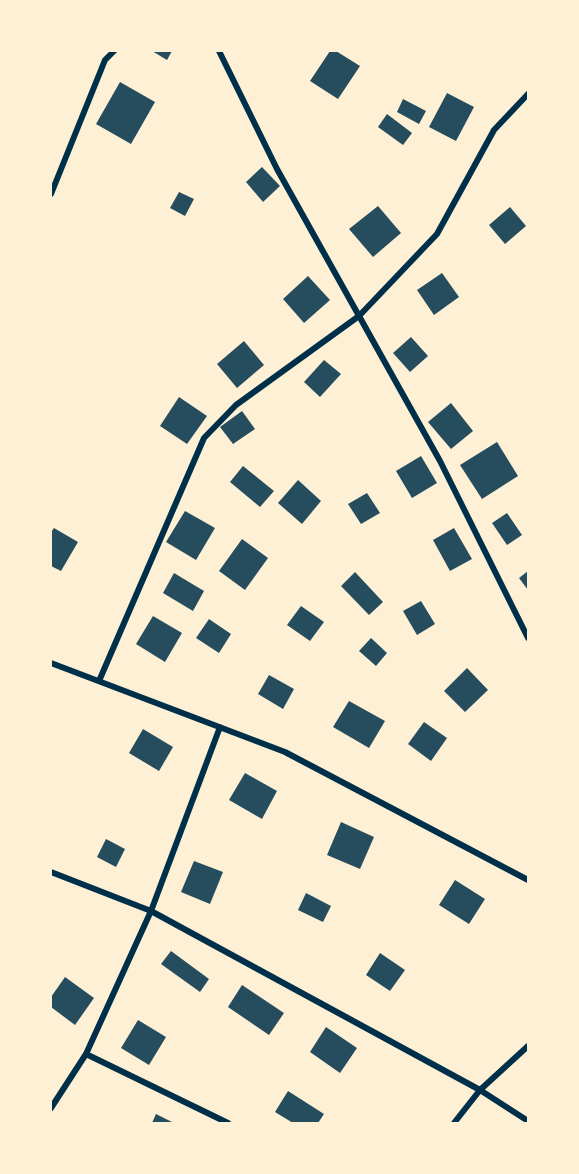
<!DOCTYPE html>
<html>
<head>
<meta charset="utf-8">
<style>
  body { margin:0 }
  #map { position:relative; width:579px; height:1174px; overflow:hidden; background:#fdf0d5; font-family:Karla,sans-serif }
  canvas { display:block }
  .frame { position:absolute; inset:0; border:52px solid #fdf0d5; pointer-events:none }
</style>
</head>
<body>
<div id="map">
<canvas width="579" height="1174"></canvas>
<div class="frame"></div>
</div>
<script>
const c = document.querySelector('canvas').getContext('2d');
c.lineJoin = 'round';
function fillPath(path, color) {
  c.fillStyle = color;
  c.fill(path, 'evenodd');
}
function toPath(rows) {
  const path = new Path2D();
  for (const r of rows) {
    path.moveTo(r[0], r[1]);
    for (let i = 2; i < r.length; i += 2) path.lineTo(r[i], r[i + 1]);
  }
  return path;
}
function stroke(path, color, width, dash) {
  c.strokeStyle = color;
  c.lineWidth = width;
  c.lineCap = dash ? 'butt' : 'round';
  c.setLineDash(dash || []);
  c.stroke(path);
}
fillPath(toPath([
  [152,51,172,51,167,60],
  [330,51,336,51,360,66,338,99,310,81],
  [120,82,155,102,131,144,96,124],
  [447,93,474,107,456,141,429,127],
  [403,99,426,111,419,124,397,112],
  [387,114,412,133,403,145,378,127],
  [262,167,280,186,263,202,246,182],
  [179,192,194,199,185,216,170,208],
  [378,206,401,233,373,257,349,229],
  [510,207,526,226,505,244,489,225],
  [442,273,459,297,434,315,417,290],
  [308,276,330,300,304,323,283,299],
  [411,337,428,356,410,372,393,353],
  [244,341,264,365,237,388,217,364],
  [324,360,341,374,320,397,304,382],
  [179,397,207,416,187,444,160,426],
  [451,403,473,431,451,449,428,422],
  [242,411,255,429,233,444,220,427],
  [497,442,518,476,482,499,460,465],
  [421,456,437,483,412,498,396,471],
  [243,466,274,491,260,507,230,482],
  [298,480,321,501,302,524,278,503],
  [367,493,380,513,361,524,348,504],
  [185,511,215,528,196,560,166,542],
  [507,513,522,535,507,545,492,523],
  [54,528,78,542,61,571,51,566,51,532],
  [454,528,472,559,450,571,433,540],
  [242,539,268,558,245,590,219,571],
  [528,571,528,590,519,578],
  [355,572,383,602,369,615,341,586],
  [174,573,204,591,193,611,163,593],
  [421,601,435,624,417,635,403,611],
  [301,606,324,622,310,641,287,625],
  [153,616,182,633,165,662,136,644],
  [209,619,231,634,219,653,196,638],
  [371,638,387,653,376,666,359,651],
  [467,668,488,690,465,712,444,691],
  [269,675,294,689,283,709,258,694],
  [349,701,385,721,369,748,333,727],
  [424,722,447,738,431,761,408,744],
  [143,729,173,747,159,771,129,753],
  [245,773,277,791,262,819,229,800],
  [341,822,374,837,360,869,327,855],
  [106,839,125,849,116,867,97,857],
  [194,861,223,872,210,904,181,892],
  [455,880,485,899,469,924,439,905],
  [306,893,331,906,323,922,298,910],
  [171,951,209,979,200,992,161,964],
  [380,953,405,970,390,991,366,975],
  [65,977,94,998,75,1025,51,1007,51,997],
  [242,985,284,1013,269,1035,228,1007],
  [138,1020,166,1037,149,1065,121,1048],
  [326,1027,357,1048,340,1073,310,1052],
  [288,1091,324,1114,318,1123,293,1123,275,1112],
  [156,1114,174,1123,152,1123]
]), '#264d5e');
stroke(toPath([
  [219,51,277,169,440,461,528,638],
  [51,194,105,60,114,51],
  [51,663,285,752,528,880],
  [99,681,204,438,236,405,359,316,437,234,494,130,528,94],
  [51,872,151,911,480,1090,528,1121],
  [86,1054,228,1123],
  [51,1108,86,1054,151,911,220,727],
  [454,1123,480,1090,528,1046]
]), '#003049', 6);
</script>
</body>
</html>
